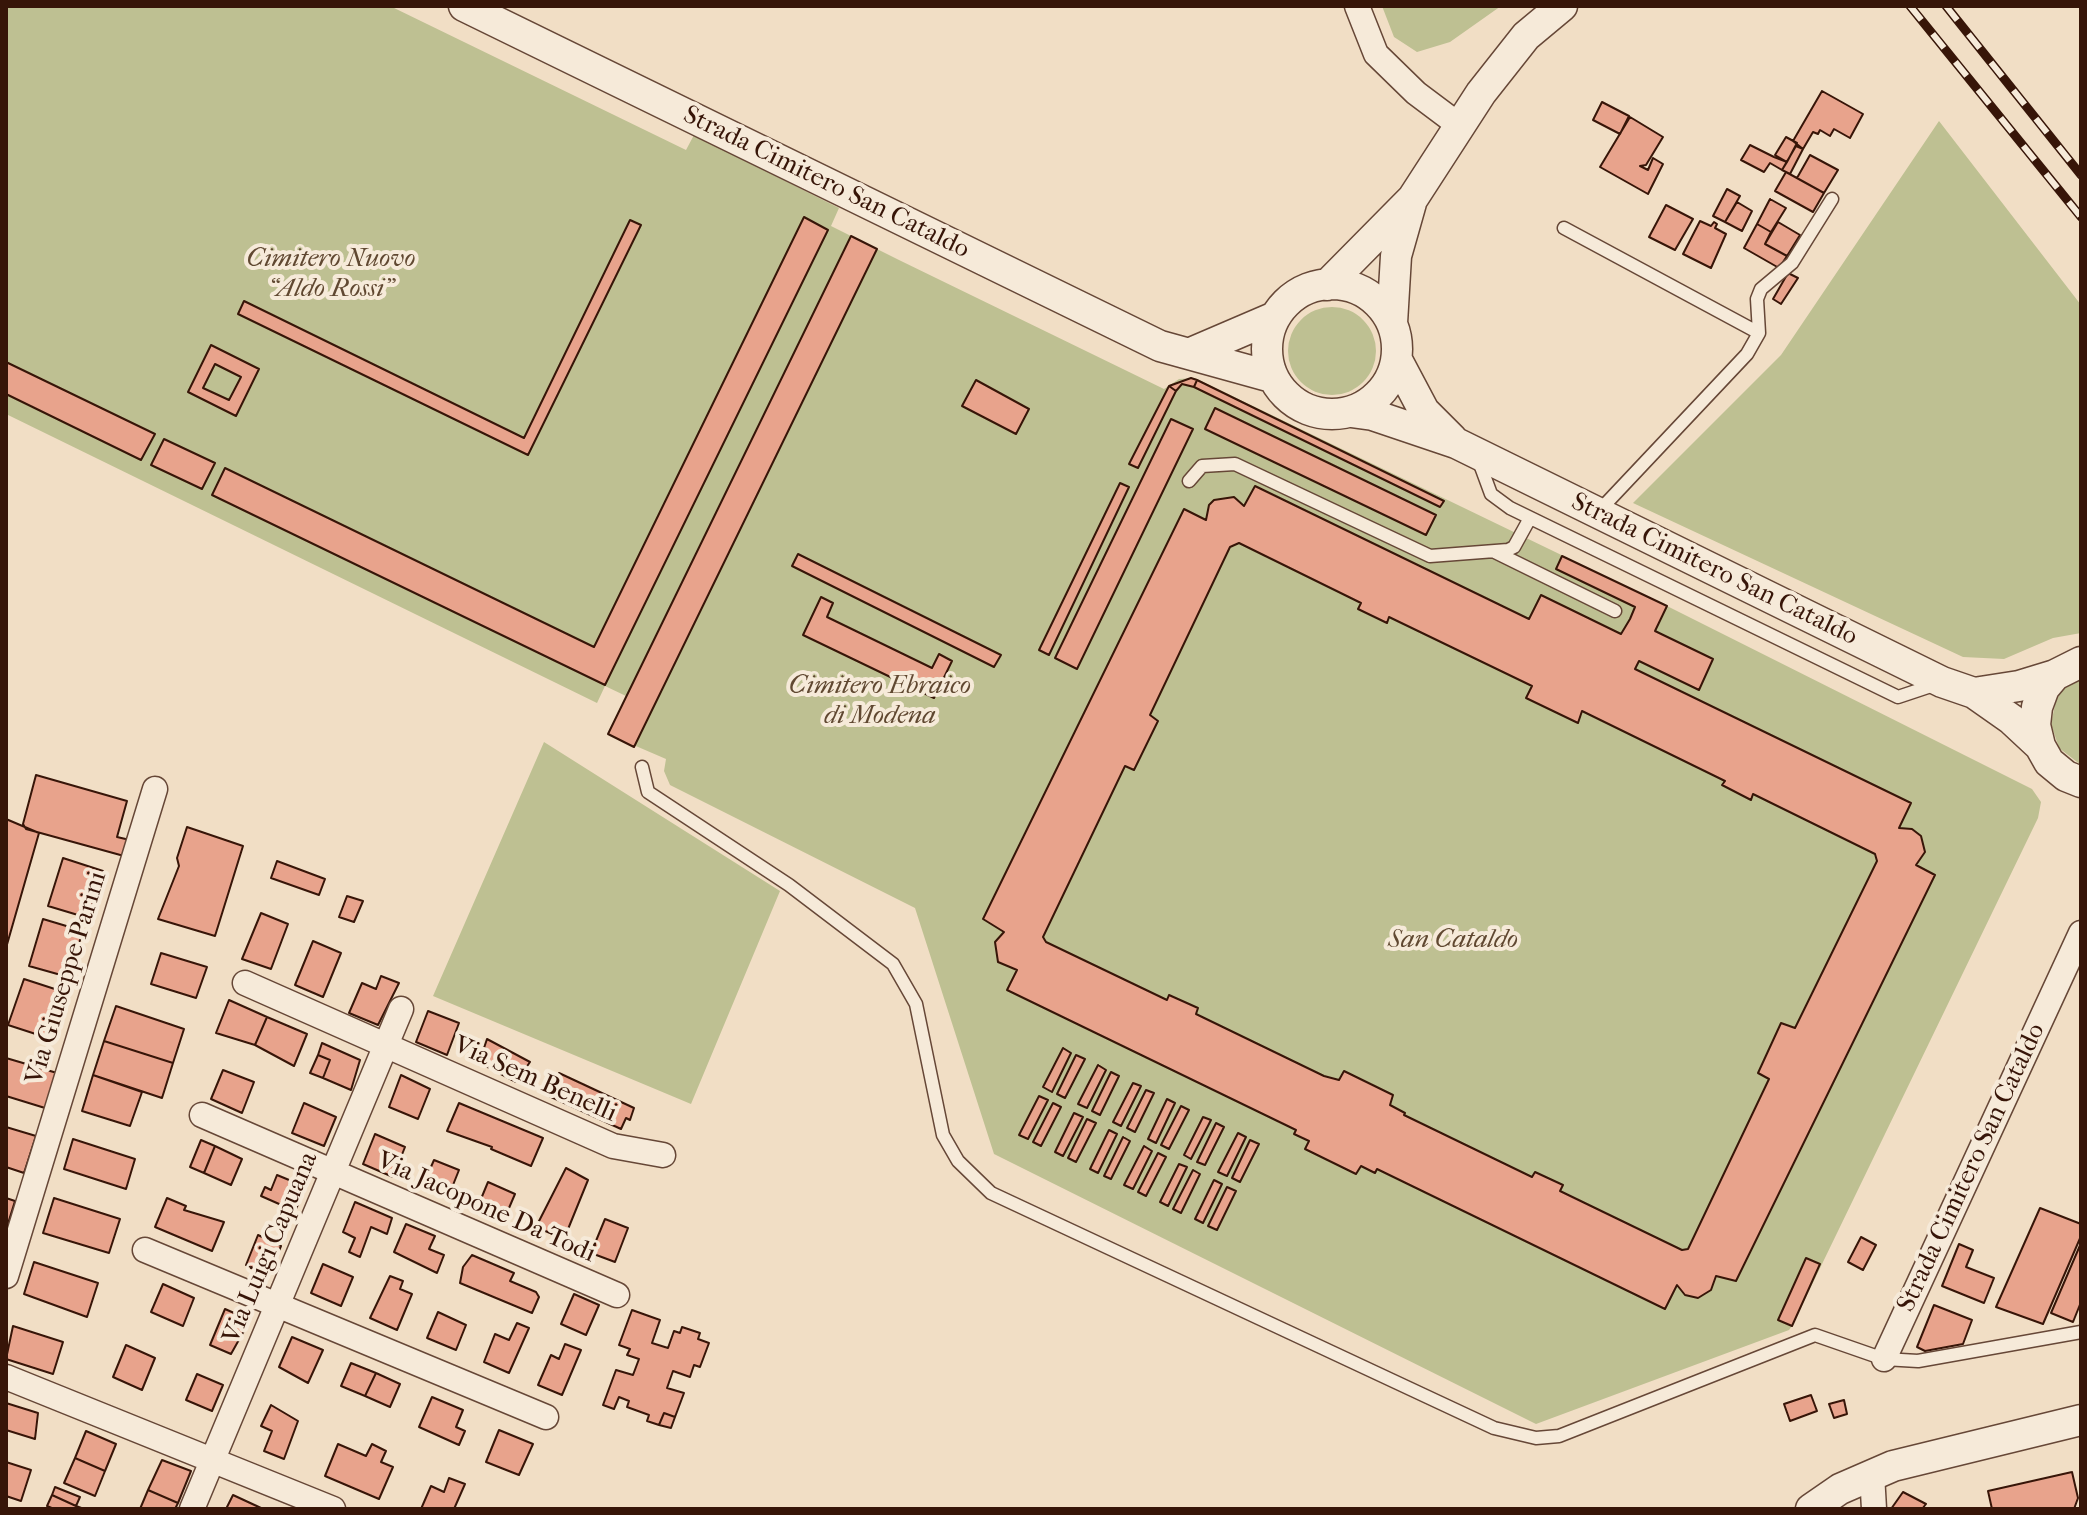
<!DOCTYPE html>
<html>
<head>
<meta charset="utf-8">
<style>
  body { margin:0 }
  #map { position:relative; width:2087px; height:1515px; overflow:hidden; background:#f1dec5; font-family:"IM FELL French Canon",serif }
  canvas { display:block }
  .frame { position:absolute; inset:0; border:8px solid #371508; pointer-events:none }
</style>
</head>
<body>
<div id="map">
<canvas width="2087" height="1515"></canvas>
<div class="frame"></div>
</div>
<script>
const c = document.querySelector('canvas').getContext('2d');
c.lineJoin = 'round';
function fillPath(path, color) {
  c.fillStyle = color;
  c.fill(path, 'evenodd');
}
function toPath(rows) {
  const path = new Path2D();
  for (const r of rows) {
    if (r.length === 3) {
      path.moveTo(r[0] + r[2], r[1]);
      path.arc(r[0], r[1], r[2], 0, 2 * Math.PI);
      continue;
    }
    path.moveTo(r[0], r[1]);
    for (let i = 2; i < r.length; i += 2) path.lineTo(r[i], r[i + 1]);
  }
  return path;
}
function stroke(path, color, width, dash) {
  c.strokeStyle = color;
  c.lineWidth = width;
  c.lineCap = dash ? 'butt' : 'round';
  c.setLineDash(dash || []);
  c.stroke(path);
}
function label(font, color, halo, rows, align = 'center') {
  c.font = font + ' "IM FELL French Canon",serif';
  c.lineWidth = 8;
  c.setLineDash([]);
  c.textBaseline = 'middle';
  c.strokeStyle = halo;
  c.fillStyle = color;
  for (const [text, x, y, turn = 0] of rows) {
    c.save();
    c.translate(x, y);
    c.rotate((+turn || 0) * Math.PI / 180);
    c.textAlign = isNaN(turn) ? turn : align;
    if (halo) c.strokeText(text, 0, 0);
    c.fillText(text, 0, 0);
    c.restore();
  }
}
fillPath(toPath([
  [6,6,390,6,686,150,694,135,839,208,831,226,899,260,1164,389,1179,379,1195,378,1667,606,2032,789,2041,802,2038,818,1792,1326,1789,1330,1536,1424,994,1154,915,908,670,785,664,771,666,759,608,734,626,696,605,686,597,703,6,414],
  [1382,6,1501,6,1450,42,1417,52,1394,37],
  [1939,121,2081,305,2081,633,2053,638,2004,659,1963,657,1633,503,1781,355],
  [1332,351,44],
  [2081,678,2081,765,2059,748,2051,724,2056,700,2063,689],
  [544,742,780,891,691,1104,433,996]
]), '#bec092');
const building = toPath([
  [1822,91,1863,114,1850,138,1834,129,1830,136,1820,130,1818,134,1813,132,1803,149,1793,141,1822,91],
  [1602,102,1629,116,1620,134,1593,120,1602,102],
  [1630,117,1663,137,1646,165,1640,166,1648,170,1653,158,1663,164,1648,194,1600,167,1630,117],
  [1786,137,1797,143,1787,162,1775,155,1786,137],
  [1750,145,1774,157,1787,162,1782,170,1770,163,1764,172,1741,160,1750,145],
  [1796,146,1803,149,1790,174,1782,170,1796,146],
  [1810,155,1838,170,1824,193,1797,178,1810,155],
  [1786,172,1824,193,1813,212,1775,191,1786,172],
  [1727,189,1740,196,1725,222,1713,216,1727,189],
  [1770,199,1786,208,1771,232,1757,224,1770,199],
  [1737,202,1752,211,1742,231,1725,222,1737,202],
  [1666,205,1693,219,1675,250,1649,237,1666,205],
  [804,217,828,230,605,685,212,495,225,468,594,647,804,217],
  [630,220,641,225,528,455,238,314,244,301,524,438,630,220],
  [1700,221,1711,226,1714,222,1717,224,1715,228,1726,234,1711,268,1683,254,1700,221],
  [1778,222,1800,235,1787,256,1765,244,1778,222],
  [1757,224,1771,232,1765,244,1787,256,1779,268,1744,248,1757,224],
  [851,236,877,249,634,747,608,734,851,236],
  [1788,273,1798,278,1781,304,1773,299,1788,273],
  [211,345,259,369,236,416,188,392,211,345],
  [215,364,241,377,229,400,203,388,215,364],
  [6,362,155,434,141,460,6,394,6,362],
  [1191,378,1197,380,1194,387,1182,384,1176,391,1169,386,1191,378],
  [976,380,1029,409,1016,434,962,406,976,380],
  [1197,380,1444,501,1440,507,1194,387,1197,380],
  [1169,386,1176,391,1138,468,1129,464,1169,386],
  [1215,408,1436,515,1426,535,1205,429,1215,408],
  [1171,419,1193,429,1077,669,1055,658,1171,419],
  [164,439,215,463,202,489,151,465,164,439],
  [1120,483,1129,487,1049,655,1039,650,1120,483],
  [1255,486,1529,619,1541,595,1621,634,1630,619,1635,607,1556,569,1562,556,1667,606,1655,631,1713,659,1699,690,1639,661,1635,669,1911,803,1899,828,1912,829,1921,836,1925,852,1916,865,1935,875,1736,1281,1716,1276,1711,1290,1698,1298,1685,1295,1677,1285,1665,1309,1377,1169,1375,1173,1361,1166,1356,1174,1305,1149,1309,1141,1294,1134,1296,1130,1007,990,1017,970,998,962,995,942,1004,932,983,919,1184,509,1206,520,1209,505,1214,500,1234,497,1244,506,1255,486],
  [1239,543,1361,603,1358,609,1387,623,1389,617,1532,686,1526,698,1578,723,1582,711,1725,781,1722,785,1751,800,1753,794,1875,854,1877,861,1795,1028,1781,1023,1758,1073,1769,1079,1688,1249,1682,1250,1560,1191,1563,1185,1535,1172,1532,1177,1404,1115,1405,1113,1390,1105,1393,1095,1344,1071,1339,1080,1324,1076,1196,1014,1198,1008,1169,995,1167,1000,1046,942,1043,937,1125,766,1134,770,1158,721,1150,715,1230,547,1239,543],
  [798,554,1001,655,994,667,792,566,798,554],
  [821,597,833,603,827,617,932,668,939,654,952,661,934,698,803,635,821,597],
  [36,775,127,801,117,837,130,840,124,856,26,829,23,824,36,775],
  [6,819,39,833,6,948,6,819],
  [187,827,243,846,215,936,158,919,179,866,177,858,187,827],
  [63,858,103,871,88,918,48,906,63,858],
  [277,861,325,879,319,895,271,878,277,861],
  [347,896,363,901,354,922,339,917,347,896],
  [261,913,288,924,271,969,242,959,261,913],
  [43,919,83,931,68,977,29,966,43,919],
  [313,941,341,953,323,997,295,985,313,941],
  [161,953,207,967,196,998,151,984,161,953],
  [381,976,399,983,378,1025,349,1013,362,983,376,989,381,976],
  [24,979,64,992,48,1038,8,1025,24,979],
  [229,1000,267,1017,255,1045,216,1033,229,1000],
  [116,1006,184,1029,173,1063,104,1041,116,1006],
  [428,1011,459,1023,447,1055,416,1042,428,1011],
  [267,1017,307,1034,294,1066,255,1045,267,1017],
  [487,1039,530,1062,516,1082,482,1064,488,1050,484,1048,487,1039],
  [104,1041,173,1063,162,1098,93,1075,104,1041],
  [322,1043,360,1060,351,1090,323,1078,330,1060,318,1055,322,1043],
  [1063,1048,1071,1053,1052,1092,1043,1087,1063,1048],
  [318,1055,330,1060,323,1078,310,1073,318,1055],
  [1076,1055,1085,1059,1065,1098,1057,1094,1076,1055],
  [6,1058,57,1073,45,1108,6,1096,6,1058],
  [1098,1065,1106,1070,1087,1108,1078,1104,1098,1065],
  [223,1070,254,1082,242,1113,211,1099,223,1070],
  [1111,1072,1119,1076,1100,1115,1092,1111,1111,1072],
  [559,1073,634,1108,630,1120,626,1118,621,1129,549,1096,559,1073],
  [93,1075,142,1092,130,1126,82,1111,93,1075],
  [401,1075,430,1089,418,1119,389,1107,401,1075],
  [1133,1083,1141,1086,1121,1126,1113,1122,1133,1083],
  [1146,1090,1154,1093,1135,1132,1127,1128,1146,1090],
  [1039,1096,1048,1100,1028,1139,1019,1135,1039,1096],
  [1167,1099,1175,1103,1156,1143,1148,1139,1167,1099],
  [304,1103,336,1117,324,1146,292,1133,304,1103],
  [459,1103,543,1138,531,1166,491,1149,492,1147,447,1131,459,1103],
  [1053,1103,1061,1107,1041,1146,1033,1142,1053,1103],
  [1181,1106,1189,1110,1169,1149,1161,1145,1181,1106],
  [1074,1113,1083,1117,1063,1156,1055,1152,1074,1113],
  [1203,1117,1211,1120,1191,1159,1184,1155,1203,1117],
  [1087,1119,1096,1123,1076,1162,1068,1158,1087,1119],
  [1216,1123,1224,1127,1205,1165,1197,1162,1216,1123],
  [6,1127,36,1136,24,1173,6,1167,6,1127],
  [1109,1130,1117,1134,1098,1173,1090,1169,1109,1130],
  [1238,1133,1246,1137,1227,1176,1218,1172,1238,1133],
  [375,1134,405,1147,393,1177,363,1164,375,1134],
  [1123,1137,1130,1141,1111,1179,1104,1176,1123,1137],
  [73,1139,135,1159,126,1189,64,1169,73,1139],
  [201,1140,215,1146,204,1173,190,1167,201,1140],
  [1250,1140,1259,1144,1240,1182,1232,1178,1250,1140],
  [215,1146,242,1159,231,1185,204,1173,215,1146],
  [1144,1146,1152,1151,1133,1189,1124,1185,1144,1146],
  [1158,1153,1166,1157,1146,1196,1138,1192,1158,1153],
  [434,1160,459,1170,449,1195,424,1183,434,1160],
  [1179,1164,1187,1167,1168,1206,1160,1202,1179,1164],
  [566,1168,588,1180,564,1239,536,1227,566,1168],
  [1193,1170,1200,1174,1181,1213,1173,1209,1193,1170],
  [277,1175,306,1187,295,1211,261,1196,265,1187,271,1190,277,1175],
  [1214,1180,1222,1184,1203,1223,1195,1219,1214,1180],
  [488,1182,515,1194,503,1222,476,1211,488,1182],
  [1227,1187,1236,1191,1217,1230,1208,1226,1227,1187],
  [6,1198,15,1201,6,1230,6,1198],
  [54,1198,120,1219,109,1253,43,1233,54,1198],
  [167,1198,186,1206,184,1210,224,1222,212,1251,155,1227,167,1198],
  [355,1202,392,1218,387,1234,371,1227,360,1257,349,1252,355,1238,343,1232,355,1202],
  [2040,1208,2081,1224,2081,1236,2043,1324,1996,1307,2040,1208],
  [605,1219,628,1228,615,1262,591,1253,605,1219],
  [406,1224,435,1236,429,1249,444,1255,437,1273,394,1252,406,1224],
  [258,1235,281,1246,269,1275,246,1265,258,1235],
  [1861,1237,1876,1245,1863,1270,1848,1262,1861,1237],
  [2081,1243,2081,1302,2073,1322,2051,1313,2081,1243],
  [1959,1244,1973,1250,1966,1267,1994,1278,1984,1303,1942,1286,1959,1244],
  [472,1255,514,1273,510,1281,536,1292,539,1297,532,1313,460,1283,463,1267,472,1255],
  [1806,1258,1820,1264,1792,1326,1778,1320,1806,1258],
  [34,1262,98,1283,87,1317,24,1294,34,1262],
  [323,1264,353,1277,341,1306,311,1293,323,1264],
  [390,1276,403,1281,400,1289,412,1294,397,1330,370,1318,390,1276],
  [163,1284,194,1298,183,1326,151,1312,163,1284],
  [574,1294,599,1305,586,1335,561,1324,574,1294],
  [1934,1305,1972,1320,1963,1344,1925,1351,1917,1347,1934,1305],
  [225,1309,250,1320,231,1354,210,1345,225,1309],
  [632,1310,660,1320,652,1343,668,1348,674,1331,680,1333,682,1327,700,1333,698,1339,709,1343,700,1367,694,1365,690,1377,673,1371,667,1388,684,1393,675,1417,664,1413,659,1425,647,1421,649,1415,627,1407,629,1401,619,1397,614,1409,603,1405,616,1370,633,1375,639,1359,627,1355,630,1349,619,1345,632,1310],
  [438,1312,466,1325,456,1350,427,1338,438,1312],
  [517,1323,529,1328,509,1373,484,1362,495,1334,509,1340,517,1323],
  [13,1326,63,1342,53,1374,6,1359,13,1326],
  [292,1337,323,1350,308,1383,279,1367,292,1337],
  [565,1344,581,1350,562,1395,538,1385,551,1355,559,1359,565,1344],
  [126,1345,155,1358,142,1390,113,1377,126,1345],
  [351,1363,376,1373,365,1396,341,1386,351,1363],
  [376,1373,400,1384,390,1407,365,1396,376,1373],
  [197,1374,223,1385,212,1411,186,1400,197,1374],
  [1811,1395,1817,1411,1790,1421,1784,1404,1811,1395],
  [432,1397,463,1410,456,1427,465,1431,459,1445,419,1427,432,1397],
  [1844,1400,1847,1414,1834,1418,1829,1404,1844,1400],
  [6,1403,38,1413,35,1439,6,1430,6,1403],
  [271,1405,298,1421,284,1459,264,1451,272,1431,261,1426,271,1405],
  [664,1413,675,1417,671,1428,659,1425,664,1413],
  [499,1430,533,1444,519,1475,486,1462,499,1430],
  [86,1431,116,1444,105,1471,75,1458,86,1431],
  [338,1444,366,1456,372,1444,386,1451,381,1462,393,1467,379,1499,325,1476,338,1444],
  [75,1458,105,1471,95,1496,64,1483,75,1458],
  [162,1460,191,1471,178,1503,148,1490,162,1460],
  [6,1462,31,1470,21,1501,6,1496,6,1462],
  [2072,1472,2078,1498,2074,1509,1992,1509,1988,1491,2072,1472],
  [449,1478,465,1484,454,1509,421,1509,431,1486,444,1492,449,1478],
  [55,1487,80,1497,76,1506,52,1495,55,1487],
  [148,1490,178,1503,175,1509,140,1509,148,1490],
  [1903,1492,1926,1504,1922,1509,1891,1509,1903,1492],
  [52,1495,76,1506,84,1509,54,1509,47,1506,52,1495],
  [233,1495,261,1508,261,1509,226,1509,233,1495]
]);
fillPath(building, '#e8a38c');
stroke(building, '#371508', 2);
const service = toPath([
  [1564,228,1759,333],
  [1477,456,1491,494,1510,508,1898,697,1937,684],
  [1189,481,1202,466,1235,464,1430,556,1508,550,1514,547,1530,518],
  [1599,511,1747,354,1759,333,1757,299,1761,289,1792,263,1832,199],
  [1495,552,1615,611],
  [642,767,648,792,789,885,893,964,916,1004,943,1135,958,1161,991,1193,1494,1428,1536,1438,1559,1436,1815,1335,1884,1359,1918,1361,2081,1332]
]);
const minor = toPath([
  [1357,6,1376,54,1416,93,1460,126],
  [245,983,613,1146,663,1155],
  [202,1115,617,1295],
  [145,1250,546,1417],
  [6,1276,155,789],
  [1884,1359,2081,933],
  [6,1377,333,1509],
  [1872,1474,1874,1509],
  [192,1509,401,1009]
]);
const tertiary = toPath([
  [464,6,1160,346,1272,377],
  [1332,349,65],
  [1327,285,1413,198,1481,93,1526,36,1562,6],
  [1392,323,1396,256,1411,203],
  [1191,353,1275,317],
  [1397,360,1424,411,1452,439],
  [1351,412,1373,415,1456,443,1942,682,1974,693,2011,719,2040,746],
  [2081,662,2055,675,2044,688,2037,707,2035,725,2040,746,2049,762,2066,776,2081,782],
  [1974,693,2019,686,2055,675],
  [1811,1509,1840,1489,1893,1466,2081,1420]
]);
stroke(service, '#664737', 15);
stroke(minor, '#664737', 27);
stroke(tertiary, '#664737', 33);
stroke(service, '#f6ead9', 12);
stroke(minor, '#f6ead9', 24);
stroke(tertiary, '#f6ead9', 30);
const rail = toPath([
  [1910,6,2081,217],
  [1946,6,2081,175]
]);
stroke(rail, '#371508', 9);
stroke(rail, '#f6ead9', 6, [18]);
label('26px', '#371508', '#f6ead9', [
  ["Strada Cimitero San Cataldo",826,183,26],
  ["Strada Cimitero San Cataldo",1714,570,26],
  ["Via Giuseppe Parini",67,978,-73],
  ["Via Sem Benelli",535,1080,24],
  ["Strada Cimitero San Cataldo",1972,1168,-65],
  ["Via Jacopone Da Todi",486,1208,24],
  ["Via Luigi Capuana",271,1248,-67]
]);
label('italic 26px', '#604831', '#f6ead9', [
  ["Cimitero Nuovo",331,260],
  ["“Aldo Rossi”",331,290],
  ["Cimitero Ebraico",880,687],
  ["di Modena",880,717],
  ["San Cataldo",1453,941]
]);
</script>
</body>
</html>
